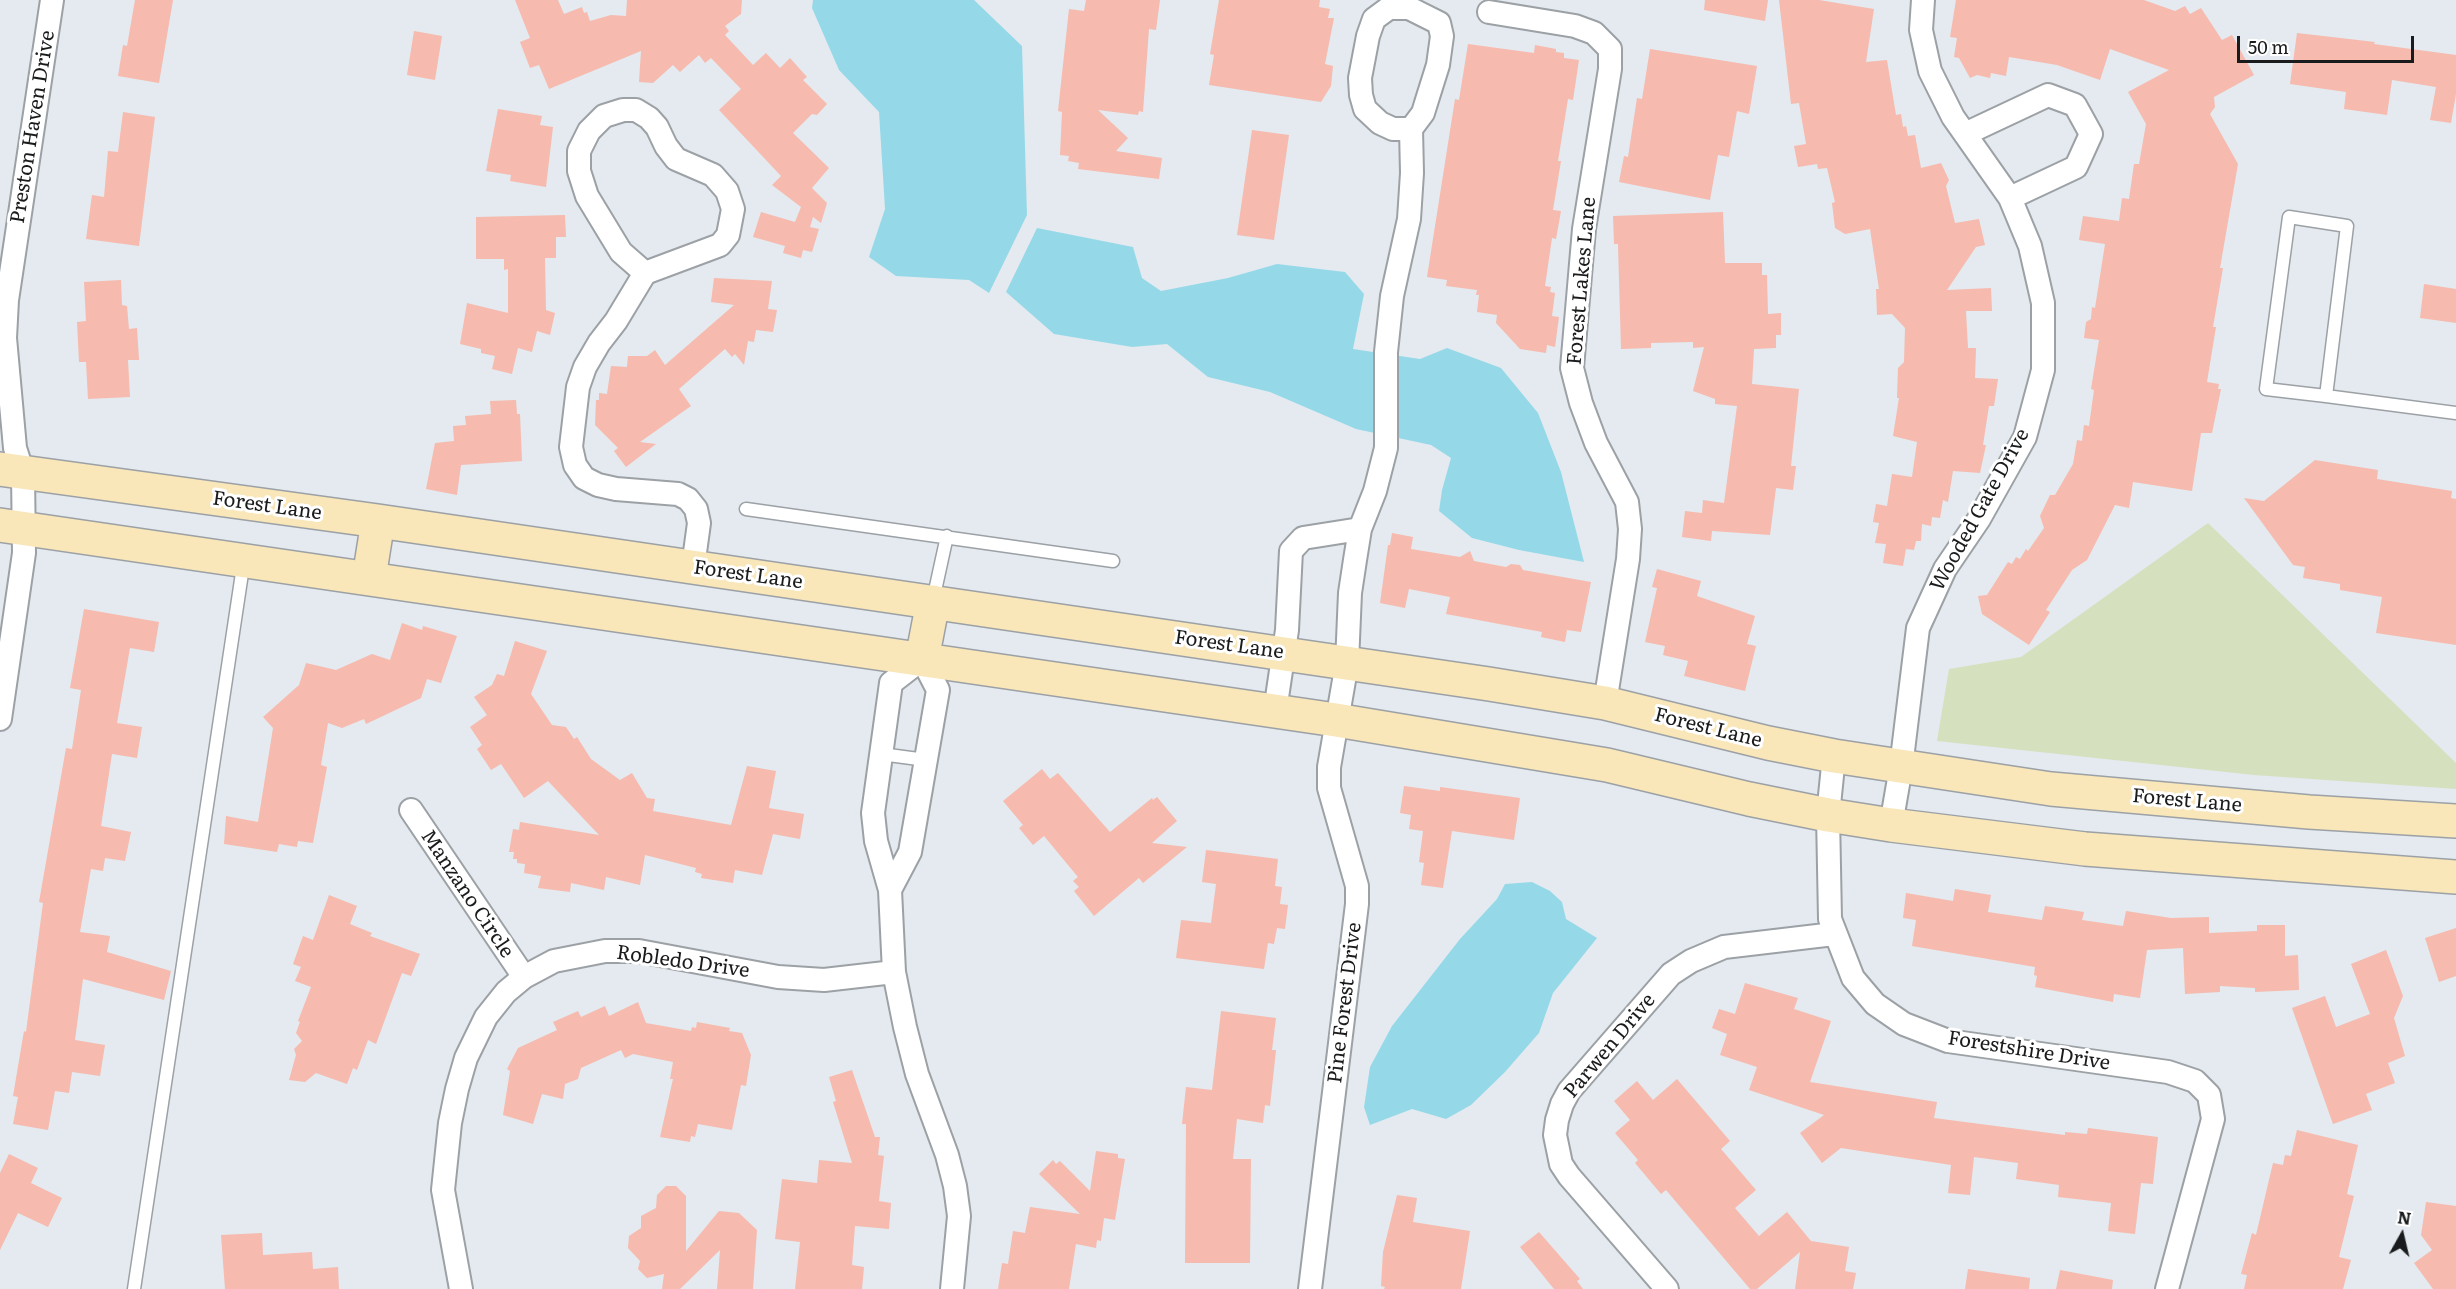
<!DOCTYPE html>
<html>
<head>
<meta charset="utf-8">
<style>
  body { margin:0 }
  #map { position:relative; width:2456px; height:1289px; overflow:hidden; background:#e4eaef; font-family:Literata,serif }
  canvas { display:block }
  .north { position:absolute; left:2372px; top:1205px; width:60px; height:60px; -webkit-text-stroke:4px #fff; paint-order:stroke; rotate:8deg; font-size:16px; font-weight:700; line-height:24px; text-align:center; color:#191b1c }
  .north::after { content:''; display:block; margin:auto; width:21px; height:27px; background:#191b1c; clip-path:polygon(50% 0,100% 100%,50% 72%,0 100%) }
  .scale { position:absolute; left:2237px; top:36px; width:177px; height:27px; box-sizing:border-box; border:3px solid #191b1c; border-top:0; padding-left:8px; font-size:18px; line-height:21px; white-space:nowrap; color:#191b1c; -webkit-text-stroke:4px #fff; paint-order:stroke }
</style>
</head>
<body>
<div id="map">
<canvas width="2456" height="1289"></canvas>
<div class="north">N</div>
<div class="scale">50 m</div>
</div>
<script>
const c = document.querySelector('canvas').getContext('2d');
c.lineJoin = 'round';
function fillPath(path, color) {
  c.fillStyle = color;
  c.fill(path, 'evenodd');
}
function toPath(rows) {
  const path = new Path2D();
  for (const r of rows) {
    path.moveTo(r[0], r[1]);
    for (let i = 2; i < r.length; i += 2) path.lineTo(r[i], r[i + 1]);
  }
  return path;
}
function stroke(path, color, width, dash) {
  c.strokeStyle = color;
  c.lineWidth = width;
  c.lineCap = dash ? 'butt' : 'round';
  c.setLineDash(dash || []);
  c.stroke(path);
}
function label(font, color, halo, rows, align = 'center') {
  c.font = font + ' Literata,serif';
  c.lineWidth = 6;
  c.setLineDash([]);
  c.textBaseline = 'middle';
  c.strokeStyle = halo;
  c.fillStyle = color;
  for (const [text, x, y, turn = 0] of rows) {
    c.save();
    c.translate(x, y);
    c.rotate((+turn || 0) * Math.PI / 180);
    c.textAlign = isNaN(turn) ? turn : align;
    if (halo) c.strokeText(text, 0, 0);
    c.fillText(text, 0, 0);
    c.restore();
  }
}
fillPath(toPath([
  [2208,523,2456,763,2456,789,2254,775,1937,741,1949,669,2021,657]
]), '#d5e0be');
fillPath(toPath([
  [813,0,974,0,1022,46,1027,215,989,293,969,280,896,276,869,257,885,209,879,112,839,70,812,8],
  [1037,228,1133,247,1142,278,1161,291,1228,278,1277,264,1345,272,1364,294,1353,349,1420,359,1447,348,1501,368,1538,413,1561,472,1584,562,1519,550,1472,538,1439,511,1442,490,1451,458,1431,445,1356,429,1270,392,1208,377,1167,344,1132,347,1054,334,1006,292],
  [1532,882,1550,891,1562,902,1566,919,1597,938,1553,993,1539,1033,1505,1072,1471,1105,1446,1119,1412,1109,1370,1125,1364,1107,1370,1067,1392,1026,1460,939,1497,899,1505,884]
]), '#95d9e9');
fillPath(toPath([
  [135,0,173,0,159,83,118,76,123,45,127,46],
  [515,0,558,0,564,14,582,7,584,13,587,12,590,21,611,15,626,16,627,0,742,0,741,14,725,26,729,31,725,35,753,65,766,53,780,68,790,58,807,77,803,80,827,104,817,115,812,114,793,133,829,168,812,188,827,203,821,223,813,217,810,227,819,229,812,252,803,250,801,258,783,253,785,246,753,237,761,212,795,222,801,207,772,185,781,176,719,110,741,89,711,58,705,63,699,55,680,72,673,65,653,83,639,82,641,51,549,89,539,65,530,68,520,42,530,38],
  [1086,0,1160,0,1156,30,1149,29,1143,112,1139,111,1138,115,1098,110,1128,138,1116,151,1162,158,1159,179,1078,169,1079,163,1068,161,1069,156,1060,155,1062,112,1058,111,1069,9,1084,11],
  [1219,0,1320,0,1319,7,1330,9,1328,18,1334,18,1325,64,1333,66,1331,86,1321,102,1209,85,1214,55,1210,54],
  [1705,0,1768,0,1765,21,1704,10],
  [1779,0,1819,0,1874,9,1866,62,1887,60,1896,115,1901,114,1903,127,1906,126,1908,136,1915,135,1921,168,1941,163,1949,180,1946,186,1955,223,1979,219,1985,245,1976,247,1947,290,1991,288,1992,311,1966,311,1968,348,1976,348,1975,378,1998,379,1994,406,1989,406,1983,445,1986,445,1980,473,1953,471,1948,502,1943,500,1940,518,1932,517,1931,526,1922,524,1921,541,1916,541,1914,550,1906,549,1903,566,1883,563,1886,544,1875,543,1879,523,1873,522,1876,504,1887,506,1892,474,1912,477,1917,442,1893,436,1899,398,1897,398,1898,368,1904,362,1905,328,1892,314,1877,315,1876,289,1879,289,1870,229,1845,234,1835,228,1832,203,1835,202,1827,168,1818,169,1817,164,1798,167,1794,146,1806,144,1799,103,1791,104],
  [1956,0,2144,0,2175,11,2185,6,2190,14,2201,8,2222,40,2232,35,2254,75,2214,97,2215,107,2210,114,2238,164,2220,268,2223,268,2213,327,2216,327,2207,382,2219,384,2218,389,2221,389,2212,433,2201,433,2192,491,2133,482,2129,508,2115,505,2087,560,2072,570,2046,610,2050,612,2029,645,1982,614,1978,596,1987,595,2008,562,2012,564,2016,557,2020,559,2026,549,2028,551,2044,528,2040,516,2050,495,2055,495,2073,464,2077,440,2082,441,2084,425,2089,426,2094,390,2091,389,2099,340,2084,338,2086,322,2091,319,2092,307,2095,308,2105,244,2079,240,2083,216,2119,221,2122,198,2129,199,2134,164,2139,164,2146,124,2128,92,2169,70,2110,49,2100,80,2057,65,2009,57,2006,76,1991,73,1990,78,1977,75,1970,78,1959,58,1954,57,1957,38,1950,37],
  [414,31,442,36,435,80,407,75],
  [2297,33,2375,42,2374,44,2456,55,2456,94,2451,123,2430,120,2436,87,2392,80,2387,115,2344,109,2346,92,2290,84],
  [1468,44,1534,53,1535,45,1556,49,1556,52,1564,53,1564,58,1579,60,1573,100,1568,99,1558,161,1561,161,1553,210,1561,211,1556,239,1552,238,1545,286,1551,287,1550,292,1555,293,1552,316,1559,317,1555,347,1547,345,1546,353,1520,349,1496,323,1497,315,1477,312,1479,295,1476,295,1477,290,1446,286,1447,280,1427,277,1455,99,1459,100],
  [1650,49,1757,66,1749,114,1737,111,1729,157,1718,155,1710,200,1619,182,1624,156,1628,157,1637,98,1642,99],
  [498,109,542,116,540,125,553,127,546,187,510,181,511,175,486,171],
  [123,112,155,117,139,246,86,239,92,195,104,197,108,151,118,152],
  [1252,130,1289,135,1274,240,1237,235],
  [1723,212,1725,263,1762,263,1762,275,1767,275,1768,314,1781,313,1781,335,1776,335,1776,348,1754,349,1752,384,1799,389,1791,466,1796,466,1793,490,1776,488,1770,535,1712,531,1711,541,1682,537,1685,511,1702,513,1703,500,1724,503,1737,406,1715,404,1715,399,1693,391,1704,347,1693,348,1693,342,1651,343,1651,348,1621,349,1618,244,1614,244,1613,216],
  [565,215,566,237,556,237,556,258,545,258,546,310,555,313,550,335,537,331,532,352,518,348,512,374,492,369,495,356,481,353,481,349,460,344,467,303,508,313,508,269,504,270,504,259,476,259,476,217],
  [714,278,772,281,768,309,777,310,773,332,756,330,754,342,748,341,744,365,735,354,732,357,725,349,679,389,691,406,640,442,656,444,626,467,614,451,618,448,595,425,596,400,599,400,599,393,607,394,611,366,627,367,628,356,647,356,655,350,665,365,734,305,711,302],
  [121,280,122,305,127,306,129,329,137,328,139,360,128,360,130,397,88,399,86,362,79,362,77,322,86,321,84,282],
  [2424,284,2456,289,2456,323,2420,318],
  [516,400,517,414,520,414,522,461,461,465,457,495,426,489,435,443,454,441,453,426,466,425,465,416,491,414,490,401],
  [2315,460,2378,470,2377,479,2452,491,2451,498,2456,499,2456,645,2376,633,2382,597,2340,590,2340,584,2303,578,2305,567,2293,565,2244,498,2264,501],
  [1392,533,1413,537,1411,549,1460,557,1470,551,1474,561,1506,567,1511,564,1520,565,1523,570,1591,582,1581,632,1567,630,1565,642,1541,637,1542,632,1446,614,1450,597,1409,589,1405,608,1380,603,1388,545,1390,545],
  [1657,569,1701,581,1697,596,1755,616,1747,644,1756,646,1745,691,1684,676,1688,661,1663,655,1665,646,1645,642,1657,588,1652,587],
  [84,609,159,622,154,652,130,648,117,723,142,727,137,758,112,754,101,826,131,832,125,861,105,858,103,871,91,869,80,932,110,936,107,952,171,971,164,1000,83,979,75,1040,105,1045,100,1076,72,1072,69,1093,55,1091,48,1130,13,1124,18,1097,13,1096,24,1031,26,1032,43,903,39,902,66,748,72,749,81,690,70,688],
  [402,623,422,630,423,626,457,636,441,683,427,679,421,698,366,724,364,719,342,728,328,723,321,765,327,767,313,843,298,841,297,847,279,844,277,852,224,844,226,816,258,822,273,728,263,717,299,685,306,663,336,670,372,654,390,660],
  [515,641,547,651,531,694,552,725,566,727,574,739,577,737,591,759,620,780,632,773,647,798,655,799,653,811,731,825,747,766,776,771,769,808,804,814,800,839,773,834,762,875,735,870,733,883,701,878,702,874,695,872,696,868,645,855,640,885,606,877,604,890,571,883,570,892,538,888,541,876,524,873,525,864,517,863,517,859,513,859,514,852,509,852,513,829,519,830,520,822,599,835,548,781,524,798,501,764,491,770,477,749,482,745,470,727,487,715,474,697,492,685,497,674,504,676],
  [1042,769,1050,779,1058,773,1110,832,1152,798,1153,800,1157,797,1177,821,1152,843,1187,847,1143,883,1139,878,1094,916,1074,891,1079,887,1073,881,1078,877,1044,836,1033,845,1019,828,1023,825,1003,801],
  [1404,786,1440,791,1440,787,1520,798,1514,840,1452,831,1443,888,1421,885,1424,863,1419,862,1423,831,1409,829,1411,815,1400,813],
  [1206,850,1278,859,1275,886,1282,887,1280,904,1288,905,1285,929,1277,928,1274,944,1268,943,1264,969,1176,958,1181,920,1211,923,1216,884,1202,882],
  [1955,889,1991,895,1988,912,2042,920,2045,906,2084,912,2082,920,2123,926,2126,911,2171,918,2209,917,2209,933,2257,931,2257,925,2285,925,2285,956,2298,955,2299,990,2255,992,2255,988,2220,986,2220,992,2185,994,2183,948,2147,950,2140,998,2114,994,2113,1002,2035,987,2037,976,2034,975,2035,967,1912,946,1916,920,1903,918,1906,893,1953,901],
  [329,895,357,906,350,924,372,933,370,936,420,954,411,976,402,973,376,1044,368,1040,357,1070,353,1068,347,1084,316,1073,305,1082,289,1080,296,1055,294,1049,302,1041,296,1033,300,1022,298,1021,311,987,295,981,301,967,293,964,303,936,313,940],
  [2456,928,2456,976,2439,982,2425,938],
  [2386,950,2403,996,2394,1018,2405,1056,2388,1063,2395,1083,2366,1094,2372,1110,2333,1124,2292,1008,2325,996,2336,1027,2370,1014,2351,964],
  [1745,983,1798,998,1794,1009,1831,1021,1810,1082,1937,1102,1934,1118,2065,1135,2065,1132,2087,1134,2088,1128,2158,1137,2153,1184,2141,1183,2135,1234,2108,1231,2111,1203,2058,1197,2059,1185,2016,1179,2018,1163,1974,1157,1970,1195,1948,1193,1951,1165,1841,1148,1822,1163,1800,1133,1824,1115,1749,1090,1757,1067,1720,1055,1727,1034,1712,1028,1719,1009,1735,1014],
  [638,1002,646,1023,691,1031,692,1027,696,1028,697,1022,730,1028,729,1031,742,1033,751,1055,746,1086,741,1085,732,1130,698,1124,695,1137,691,1136,690,1142,660,1137,673,1079,670,1079,673,1062,633,1054,625,1058,621,1050,581,1068,578,1079,565,1084,563,1099,542,1094,533,1124,503,1115,510,1071,507,1069,518,1048,557,1030,553,1022,578,1011,581,1017,605,1006,609,1016],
  [1221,1011,1276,1018,1272,1050,1276,1050,1270,1106,1265,1105,1263,1123,1237,1119,1233,1159,1251,1159,1250,1263,1185,1263,1186,1124,1182,1124,1186,1087,1212,1090],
  [852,1070,875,1137,880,1137,878,1155,884,1156,879,1201,891,1203,889,1229,855,1226,852,1265,864,1267,862,1289,795,1289,800,1242,775,1239,782,1179,817,1183,819,1160,852,1163,833,1102,836,1101,829,1077],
  [1677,1079,1730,1141,1721,1149,1756,1190,1735,1208,1759,1236,1787,1212,1811,1241,1849,1247,1845,1271,1856,1273,1853,1289,1795,1289,1800,1252,1757,1289,1750,1289,1666,1190,1661,1194,1635,1163,1638,1160,1615,1133,1630,1120,1614,1101,1637,1081,1653,1100],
  [2297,1130,2358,1145,2347,1194,2354,1196,2339,1257,2351,1260,2343,1289,2244,1289,2247,1275,2241,1274,2252,1233,2256,1235,2273,1163,2283,1165,2285,1155,2291,1156],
  [1096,1151,1118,1154,1118,1158,1125,1159,1115,1220,1104,1218,1101,1241,1097,1240,1096,1248,1076,1244,1069,1289,998,1289,1002,1263,1008,1264,1013,1231,1025,1233,1030,1207,1080,1214,1039,1174,1053,1160,1056,1164,1060,1161,1090,1191],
  [9,1154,38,1168,31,1183,62,1198,48,1227,18,1213,0,1250,0,1173],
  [666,1186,676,1186,686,1196,686,1251,719,1211,739,1213,757,1230,753,1289,717,1289,720,1250,680,1289,662,1289,664,1274,647,1278,638,1269,640,1261,628,1248,629,1236,641,1228,641,1216,656,1208,657,1195],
  [1397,1195,1417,1198,1413,1222,1470,1231,1461,1289,1384,1289,1385,1287,1381,1286,1383,1252],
  [2426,1202,2456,1206,2456,1289,2433,1289,2414,1263,2432,1250,2421,1235],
  [1539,1232,1580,1279,1577,1281,1583,1289,1554,1289,1520,1247],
  [262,1233,263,1255,312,1252,313,1269,338,1267,339,1289,225,1289,221,1235],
  [1968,1269,2030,1278,2029,1289,1965,1289],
  [2060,1270,2113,1280,2112,1289,2056,1289]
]), '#f6baae');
const lane = toPath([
  [2326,396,2347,226,2289,217,2266,389,2326,396,2456,413],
  [746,509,1113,561],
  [933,600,947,536],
  [881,754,926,760],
  [134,1289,244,560]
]);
const street = toPath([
  [1389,8,1409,8,1439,23,1442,36,1438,65,1427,100,1423,113,1411,129,1393,129,1380,123,1365,109,1361,95,1360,78,1368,36,1374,19,1389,8],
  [1489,12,1575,26,1594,33,1610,49,1610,69,1584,229,1572,368,1581,403,1596,443,1627,502,1630,529,1628,559,1605,703],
  [1965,134,2048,95,2075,105,2091,134,2076,167,2010,198],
  [645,273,720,245,728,235,733,209,727,191,713,175,676,159,666,146,657,127,649,118,636,110,623,110,604,116,589,131,579,151,579,171,587,196,621,252,645,273,616,321,599,343,585,367,578,387,571,447,575,465,584,478,598,485,616,489,678,494,688,499,696,509,699,523,693,567],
  [1275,711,1287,630,1291,551,1303,538,1360,529],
  [0,719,24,553,23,473,15,448,5,338,7,300,52,0],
  [1834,756,1828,815,1830,919,1853,978,1875,1004,1904,1024,1948,1041,2168,1072,2195,1081,2209,1095,2213,1119,2167,1289],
  [411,810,524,977],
  [1891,825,1901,767,1918,628,1945,569,1979,519,2025,437,2043,370,2043,303,2030,246,2010,198,1953,117,1930,71,1921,30,1923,0],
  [890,890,910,852,938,690,922,659,891,683,873,813,876,841,890,890,894,972,905,1027,917,1074,947,1155,955,1186,959,1216,952,1289],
  [461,1289,443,1190,450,1123,457,1089,466,1058,486,1017,506,992,524,977,554,961,605,951,639,951,778,977,824,980,894,972],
  [1310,1289,1357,904,1357,886,1329,788,1329,767,1347,663,1350,593,1355,560,1360,529,1375,491,1386,448,1386,352,1392,296,1409,219,1412,173,1411,129],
  [1667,1289,1569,1176,1561,1164,1555,1135,1557,1120,1562,1104,1569,1091,1671,974,1691,961,1724,947,1834,934]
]);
const secondary = toPath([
  [0,469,378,521,1489,684,1605,703,1768,743,1834,756,2051,789,2309,812,2456,821],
  [0,525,1336,720,1607,765,1749,799,1828,815,1891,825,2085,849,2456,877],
  [369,578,378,521],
  [922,659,933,602]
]);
stroke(lane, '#9ca1a6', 15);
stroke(street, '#9ca1a6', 26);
stroke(secondary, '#9ca1a6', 36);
stroke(lane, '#fff', 12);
stroke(street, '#fff', 22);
stroke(secondary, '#f9e6b9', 33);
label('20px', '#191b1c', '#fff', [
  ["Preston Haven Drive",33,127,-81],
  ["Forest Lakes Lane",1582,281,-85],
  ["Forest Lane",267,506,8],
  ["Wooded Gate Drive",1980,510,-61],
  ["Forest Lane",748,575,8],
  ["Forest Lane",1229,645,8],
  ["Forest Lane",1708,728,14],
  ["Forest Lane",2187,801,5],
  ["Manzano Circle",467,894,56],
  ["Robledo Drive",683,962,8],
  ["Pine Forest Drive",1345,1003,-83],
  ["Parwen Drive",1610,1046,-50],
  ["Forestshire Drive",2029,1051,9]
]);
</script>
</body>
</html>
